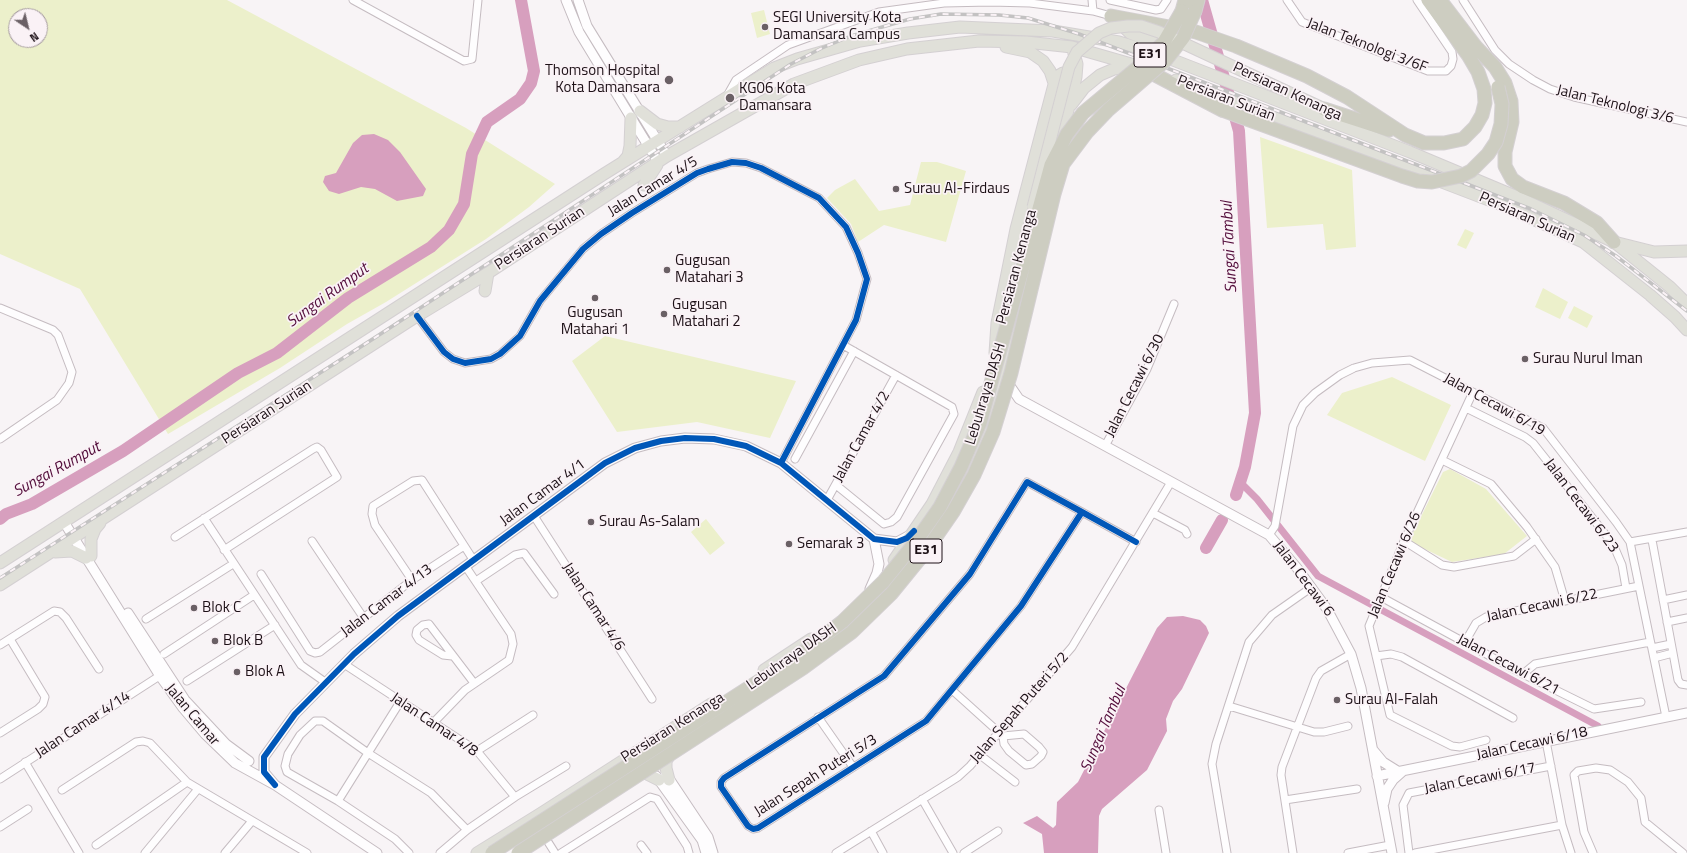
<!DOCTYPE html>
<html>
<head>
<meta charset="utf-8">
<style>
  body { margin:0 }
  #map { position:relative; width:1687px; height:853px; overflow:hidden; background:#f8f4f6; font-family:"Titillium Web",sans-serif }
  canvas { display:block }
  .north { position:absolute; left:8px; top:8px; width:40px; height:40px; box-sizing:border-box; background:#faf2f6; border:1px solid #a2989d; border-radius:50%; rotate:145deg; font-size:11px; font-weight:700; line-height:16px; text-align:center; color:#1d1117 }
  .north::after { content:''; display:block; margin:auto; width:14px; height:18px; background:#6a6065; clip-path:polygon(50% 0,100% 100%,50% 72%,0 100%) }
</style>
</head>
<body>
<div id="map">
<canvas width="1687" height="853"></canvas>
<div class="north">N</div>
</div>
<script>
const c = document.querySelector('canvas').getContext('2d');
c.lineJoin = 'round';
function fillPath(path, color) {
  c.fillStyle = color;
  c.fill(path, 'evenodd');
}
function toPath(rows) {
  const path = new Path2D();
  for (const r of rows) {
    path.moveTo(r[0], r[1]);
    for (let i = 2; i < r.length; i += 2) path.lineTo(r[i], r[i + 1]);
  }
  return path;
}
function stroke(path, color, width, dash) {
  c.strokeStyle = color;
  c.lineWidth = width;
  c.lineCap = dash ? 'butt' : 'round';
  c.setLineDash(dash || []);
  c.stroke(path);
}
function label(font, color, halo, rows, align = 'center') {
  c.font = font + ' "Titillium Web",sans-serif';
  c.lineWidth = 3.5;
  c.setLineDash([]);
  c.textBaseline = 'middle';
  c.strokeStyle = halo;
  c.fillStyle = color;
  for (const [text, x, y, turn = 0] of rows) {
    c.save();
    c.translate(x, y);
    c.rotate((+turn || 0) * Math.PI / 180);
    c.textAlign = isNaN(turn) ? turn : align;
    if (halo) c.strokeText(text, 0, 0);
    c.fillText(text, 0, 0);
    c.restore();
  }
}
fillPath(toPath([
  [0,0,227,0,466,128,555,184,529,207,486,239,386,302,347,324,280,368,168,434,80,289,0,254],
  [16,16,40,16,40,40,16,40],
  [764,10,770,34,757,38,751,13],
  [1260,137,1352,170,1356,247,1326,250,1323,224,1267,228],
  [921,162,937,162,966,171,946,242,884,225,858,242,851,224,827,198,835,190,855,179,879,211,910,205],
  [1465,229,1474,233,1466,249,1457,245],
  [1543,288,1568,302,1560,319,1535,307],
  [1574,306,1593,316,1587,328,1568,318],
  [605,336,796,381,770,438,697,422,617,432,572,361],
  [1392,377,1451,405,1425,461,1327,415,1342,393],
  [1450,469,1486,489,1527,536,1504,554,1452,562,1414,544,1410,539,1443,472],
  [706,519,725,543,710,555,691,532]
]), '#ecf0cb');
fillPath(toPath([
  [374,134,388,140,400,152,426,189,423,196,397,201,375,189,361,187,339,194,329,191,323,182,325,176,336,173,353,143,362,135],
  [1183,616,1200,620,1206,626,1209,633,1182,689,1173,701,1166,719,1167,731,1147,770,1102,809,1099,816,1098,853,1044,853,1042,834,1023,823,1037,816,1053,828,1056,825,1057,802,1078,782,1157,628,1167,617]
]), '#d79fbe');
stroke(toPath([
  [1240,482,1257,499,1318,576,1598,726]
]), '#d79fbe', 7);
stroke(toPath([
  [1202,0,1239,131,1255,413,1245,467,1236,495],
  [0,519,6,514,32,504,123,451,238,373,277,353,348,298,431,247,449,230,464,204,472,154,487,122,520,99,531,83,534,71,521,0],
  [1206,548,1222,520]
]), '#d79fbe', 12);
const minor = toPath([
  [353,0,464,61,472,59,478,0],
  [1092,0,1093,11],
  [1110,0,1156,10,1161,9,1167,0],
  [1287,0,1302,22,1428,71,1446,71,1451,66,1453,59,1452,52,1417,0],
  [1463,0,1495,50,1509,64,1533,80,1550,89,1574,97,1687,122],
  [727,96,736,80,788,45,879,12,944,3,990,2,1030,3,1093,11,1111,16],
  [0,308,53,330,58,335,72,372,69,383,57,400,0,439],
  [417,316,444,352,453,359,465,363,491,359,500,354,520,336,540,301,583,249,601,234,632,213,697,173,708,169,732,162,746,163,761,168,819,198,846,227,858,253,867,279,856,320,781,463],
  [1473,392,1404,541,1369,626,1390,715,1452,746,1460,747,1486,740],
  [1466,408,1525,437,1533,443,1613,544,1622,565,1626,588],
  [1105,446,1147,369,1174,304],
  [795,459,854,351],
  [1442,460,1491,484,1527,527,1555,567,1565,601],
  [836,485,884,524,891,522,897,517,954,414,952,407,843,345],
  [827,500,896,375],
  [1082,512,1021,606,926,721,758,828,753,829,748,826,721,787,721,782,724,778,884,676,970,574,1027,482,1082,512,1136,542],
  [1153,513,1185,530,1187,534],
  [534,516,652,699],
  [204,518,301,665,325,682],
  [1269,535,1275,526,1293,426,1303,405,1315,393,1340,375,1354,368,1372,363,1410,360,1543,428,1616,522,1630,542,1666,717],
  [175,537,313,449,317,447,321,450,337,477,224,550],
  [1652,540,1678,680,1681,684,1687,685],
  [312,541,363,617],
  [1404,541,1442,565,1454,567,1514,556,1536,539],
  [1630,542,1687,532],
  [261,574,310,651,315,653,320,652,412,580,464,546],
  [412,580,375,525,372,514,373,506,413,481,422,480,474,561],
  [476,581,515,555,524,553,554,594],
  [1381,597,1523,674,1594,709,1641,702],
  [1663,600,1687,595],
  [146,619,233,564],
  [1667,622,1687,618],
  [1465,642,1476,623,1486,617,1639,586],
  [0,645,54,611,60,612,66,618,99,669],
  [1652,648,1671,644],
  [164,654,254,595],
  [452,656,443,655,419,640,416,635,417,630,423,625,429,624,474,683],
  [1376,656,1391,654,1402,657,1513,718],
  [1654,658,1673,653],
  [344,664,477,751,515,797],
  [1523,674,1535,664,1650,642],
  [187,681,275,625],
  [952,690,1003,736,1004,744,1009,751,1026,765,1032,764,1041,756,1043,752,1039,747,1024,734,1003,736],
  [1229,706,1314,732,1324,732,1348,726],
  [818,717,853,767],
  [434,722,465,690,509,660,513,644,511,634,466,567],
  [0,733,38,709,43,704,45,697,10,639],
  [1546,741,1562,825,1571,853],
  [477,751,533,715],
  [980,755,1015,782],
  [25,762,79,853],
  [0,779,164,673],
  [62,790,136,742,143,741,150,743,187,782,307,853],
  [922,799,953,853],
  [1285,800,1357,789],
  [338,801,400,702],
  [1159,810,1166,853],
  [0,827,28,809],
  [871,831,883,853],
  [543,834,555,853],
  [96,845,187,782],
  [641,845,647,853],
  [145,853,198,789],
  [225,853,252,821],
  [409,853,395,839,338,801,287,772,285,766,288,754,300,735,315,721,323,721,368,753,431,793,467,830],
  [440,853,467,830,515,797,566,766],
  [561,853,650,797,657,799,687,846,689,853],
  [836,853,958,777,970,766,1072,647,1171,482],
  [964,853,998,831],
  [1227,853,1212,764,1216,744,1249,642,1272,615,1312,587],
  [1293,853,1281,775,1282,767,1316,678,1321,671,1351,654],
  [1348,853,1390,845],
  [1409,853,1403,805,1409,793,1551,766],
  [1415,853,1562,825],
  [1593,853,1584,832,1574,775,1578,771,1596,768,1610,770,1628,782,1641,798,1645,822,1683,853]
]);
const tertiary = toPath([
  [566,0,579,32,658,162],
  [578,0,587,26,667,156],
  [1006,380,1019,399,1269,535,1297,568,1327,609,1351,654,1361,688,1392,853],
  [64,522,160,676,183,708,205,734,235,763,275,785,377,853],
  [870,589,877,573,879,564,874,539],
  [128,613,185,700,226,744,249,761],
  [1373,750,1383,762,1399,772],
  [666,774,708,837,713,853],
  [656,776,702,840,706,853],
  [1377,776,1687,713],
  [275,785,264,772,264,757,295,714,354,654,398,616,605,463,635,448,661,441,685,438,714,439,746,446,781,463,874,539,897,542,910,535],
  [1384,803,1387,789,1393,780,1402,772]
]);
const primary = toPath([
  [1118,22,1130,33,1167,47],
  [1006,47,1030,52,1043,61,1050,71,1054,83],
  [1176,80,1507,207,1583,242,1650,295,1675,317,1687,330],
  [1277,87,1331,112],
  [1071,105,1084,88,1100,75,1114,69,1131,67],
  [640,111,657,124,668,127,680,127],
  [1060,143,1076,77,1077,64,1073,50],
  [623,162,628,156,630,146,631,118],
  [644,185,657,165],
  [1618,243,1654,252,1687,251],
  [485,291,488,273],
  [995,353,997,323,1016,229,1056,77,1063,73,1071,73,1074,76],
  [940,518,949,505,974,457,988,419,1027,274],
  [55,552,72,551,86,558],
  [91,556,91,539,95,529,100,523],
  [894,560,932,504,959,452,983,392],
  [0,563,604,174,774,68,797,59,860,41,908,33,960,27,1053,31,1119,42,1155,53,1410,152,1515,196,1614,242,1670,287,1687,304],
  [0,585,417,316,488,273,667,156,794,84,859,60,907,49,979,41,1026,42,1072,47,1145,68],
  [822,647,872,602,908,564,923,542],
  [764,670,811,639],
  [637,775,645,773,659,780],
  [669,780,666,768,666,761,672,752],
  [477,853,540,814,711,704]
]);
const motorway = toPath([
  [1440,0,1476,47,1495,67,1505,83,1511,101,1512,122,1505,152,1505,166,1512,179,1523,187,1564,203,1597,223,1614,242],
  [1182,11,1185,0],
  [1195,11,1198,0],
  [1111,16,1196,32,1236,46,1307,76,1347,97,1405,135,1424,143,1444,143,1463,139,1475,127,1482,115,1485,103,1484,89,1478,72,1468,55,1428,0],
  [1142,68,1222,110],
  [1324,109,1389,130]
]);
stroke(minor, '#c5bcc1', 9);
stroke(tertiary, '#c5bcc1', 11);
stroke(primary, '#d4d0d2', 13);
stroke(motorway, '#d4d0d2', 15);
stroke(minor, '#fefdfe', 7);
stroke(tertiary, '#fefdfe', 9);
stroke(primary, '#e0e0d9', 11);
stroke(motorway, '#cdcdc1', 13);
const rail = toPath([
  [0,578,373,339,791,64,822,48,851,36,910,19,941,14,999,15,1028,18,1079,34,1531,209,1584,235,1616,256,1687,311]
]);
stroke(rail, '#c3c2c2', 3.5);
stroke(rail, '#faf2f6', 2, [6]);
const primaryBridge = toPath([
  [1033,207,1069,67,1077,52,1099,33,1111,28,1128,26,1141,26,1159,32,1277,87]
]);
const motorwayBridge = toPath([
  [1222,110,1402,176,1418,181,1432,182,1461,176,1471,171,1488,154,1496,142,1501,124,1502,104,1498,87],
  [492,853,801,654,842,622,884,581,914,544,940,507,961,467,980,423,1051,165,1067,134,1083,113,1143,63,1164,42,1182,11],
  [518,853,803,668,852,632,891,594,926,551,953,512,974,475,993,432,1011,373,1054,194,1063,164,1087,132,1108,110,1166,60,1183,38,1195,11]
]);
stroke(primaryBridge, '#d4d0d2', 13, []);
stroke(motorwayBridge, '#d4d0d2', 15, []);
stroke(primaryBridge, '#e0e0d9', 11);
stroke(motorwayBridge, '#cdcdc1', 13);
stroke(toPath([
  [417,316,444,352,453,359,465,363,491,359,500,354,520,336,540,301,583,249,601,234,632,213,697,173,708,169,732,162,746,163,761,168,819,198,846,227,858,253,867,279,856,320,781,463],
  [1082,512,1021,606,926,721,758,828,753,829,748,826,721,787,721,782,724,778,884,676,970,574,1027,482,1082,512,1136,542],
  [275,785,264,772,264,757,295,714,354,654,398,616,605,463,635,448,661,441,685,438,714,439,746,446,781,463,874,539,897,542,907,538,914,531]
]), '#0057b8', 6);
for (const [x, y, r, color] of [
  [765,27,4,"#6a6065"],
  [669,80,5,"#6a6065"],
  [730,98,5,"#6a6065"],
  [896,189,4,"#6a6065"],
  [667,270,4,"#6a6065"],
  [595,298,4,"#6a6065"],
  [664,314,4,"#6a6065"],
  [1525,359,4,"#6a6065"],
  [591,522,4,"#6a6065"],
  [789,544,4,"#6a6065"],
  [194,608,4,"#6a6065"],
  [215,641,4,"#6a6065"],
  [237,672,4,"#6a6065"],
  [1337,700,4,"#6a6065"]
]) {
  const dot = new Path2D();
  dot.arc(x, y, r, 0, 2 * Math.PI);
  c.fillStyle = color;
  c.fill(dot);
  stroke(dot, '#faf2f6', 1.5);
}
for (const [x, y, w] of [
  [1150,55,32],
  [926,551,32]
]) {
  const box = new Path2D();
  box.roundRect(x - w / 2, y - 12, w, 24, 3);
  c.fillStyle = '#faf2f6';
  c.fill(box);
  stroke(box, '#1d1117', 1);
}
label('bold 14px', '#1d1117', null, [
  ["E31",1150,55],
  ["E31",926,551]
]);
label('15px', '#1d1117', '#faf2f6', [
  ["SEGI University Kota",773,18],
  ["Damansara Campus",773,35],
  ["Thomson Hospital",660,71,"right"],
  ["Kota Damansara",660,88,"right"],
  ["KG06 Kota",739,89],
  ["Damansara",739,106],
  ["Surau Al-Firdaus",904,189],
  ["Gugusan",675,261],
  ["Matahari 3",675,278],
  ["Gugusan",672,305],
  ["Matahari 2",672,322],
  ["Gugusan",595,313,"center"],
  ["Matahari 1",595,330,"center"],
  ["Surau Nurul Iman",1533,359],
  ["Surau As-Salam",599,522],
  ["Semarak 3",797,544],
  ["Blok C",202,608],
  ["Blok B",223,641],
  ["Blok A",245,672],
  ["Surau Al-Falah",1345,700]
], 'left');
label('15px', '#1d1117', '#faf2f6', [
  ["Jalan Teknologi 3/6F",1367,46,21],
  ["Persiaran Kenanga",1287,92,25],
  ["Persiaran Surian",1226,99,21],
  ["Jalan Teknologi 3/6",1615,105,14],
  ["Jalan Camar 4/5",653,187,-31],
  ["Persiaran Surian",1527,218,24],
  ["Persiaran Surian",540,239,-33],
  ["Persiaran Kenanga",1017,267,-75],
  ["Jalan Cecawi 6/30",1135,386,-63],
  ["Lebuhraya DASH",986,394,-73],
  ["Jalan Cecawi 6/19",1494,405,29],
  ["Persiaran Surian",267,413,-33],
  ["Jalan Camar 4/2",862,437,-61],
  ["Jalan Camar 4/1",543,493,-36],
  ["Jalan Cecawi 6/23",1581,506,53],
  ["Jalan Cecawi 6/26",1395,565,-67],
  ["Jalan Cecawi 6",1303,579,53],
  ["Jalan Camar 4/13",387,601,-37],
  ["Jalan Cecawi 6/22",1542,606,-12],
  ["Jalan Camar 4/6",593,607,57],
  ["Lebuhraya DASH",792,657,-35],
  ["Jalan Cecawi 6/21",1508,665,28],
  ["Jalan Sepah Puteri 5/2",1020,708,-49],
  ["Jalan Camar",192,715,50],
  ["Jalan Camar 4/14",83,725,-33],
  ["Jalan Camar 4/8",434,725,34],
  ["Persiaran Kenanga",673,728,-32],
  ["Jalan Cecawi 6/18",1532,744,-12],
  ["Jalan Sepah Puteri 5/3",816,776,-32],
  ["Jalan Cecawi 6/17",1480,779,-11]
]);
label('italic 16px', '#520c3a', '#faf2f6', [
  ["Sungai Tambul",1230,247,-93],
  ["Sungai Rumput",328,296,-36],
  ["Sungai Rumput",57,470,-29],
  ["Sungai Tambul",1104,729,-67]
]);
</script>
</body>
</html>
